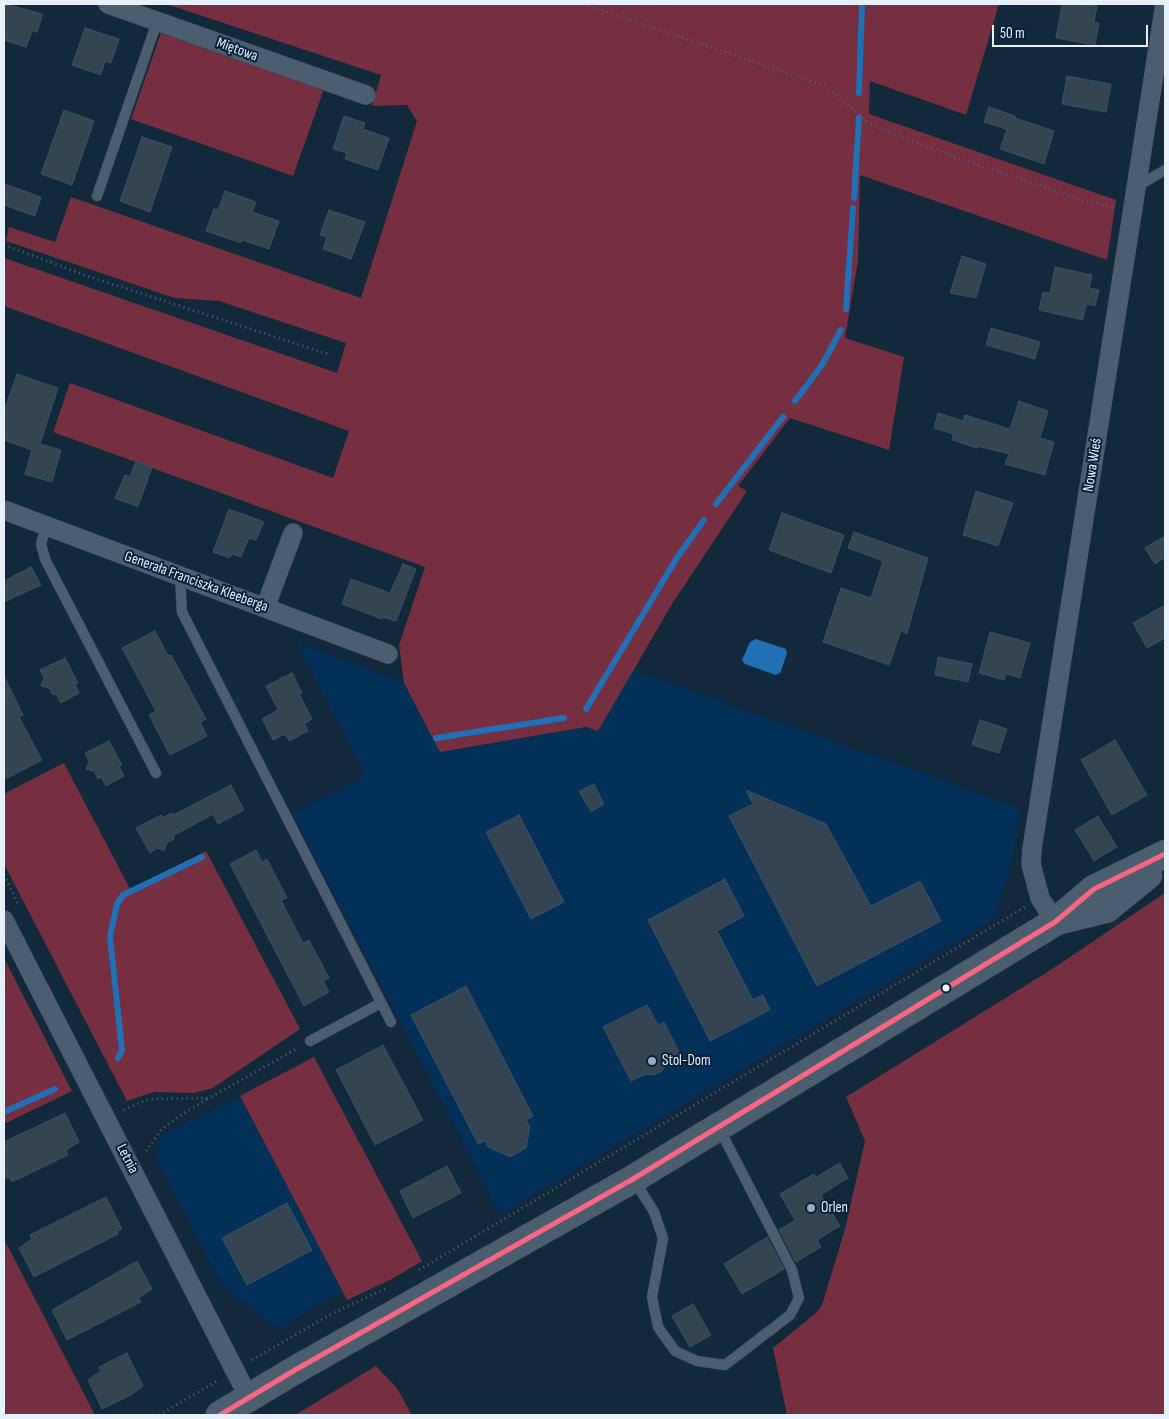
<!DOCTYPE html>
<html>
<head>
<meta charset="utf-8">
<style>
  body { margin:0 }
  #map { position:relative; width:1169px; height:1419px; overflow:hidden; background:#12293c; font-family:"Sofia Sans Condensed",sans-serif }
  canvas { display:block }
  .frame { position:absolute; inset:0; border:5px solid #e6f1fd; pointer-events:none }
  .scale { position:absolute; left:992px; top:25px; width:156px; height:22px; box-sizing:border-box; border:2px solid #e6f1fd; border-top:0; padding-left:6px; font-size:15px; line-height:18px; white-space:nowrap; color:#e6f1fd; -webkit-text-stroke:4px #04203a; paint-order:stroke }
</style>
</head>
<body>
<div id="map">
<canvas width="1169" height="1419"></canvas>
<div class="frame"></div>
<div class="scale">50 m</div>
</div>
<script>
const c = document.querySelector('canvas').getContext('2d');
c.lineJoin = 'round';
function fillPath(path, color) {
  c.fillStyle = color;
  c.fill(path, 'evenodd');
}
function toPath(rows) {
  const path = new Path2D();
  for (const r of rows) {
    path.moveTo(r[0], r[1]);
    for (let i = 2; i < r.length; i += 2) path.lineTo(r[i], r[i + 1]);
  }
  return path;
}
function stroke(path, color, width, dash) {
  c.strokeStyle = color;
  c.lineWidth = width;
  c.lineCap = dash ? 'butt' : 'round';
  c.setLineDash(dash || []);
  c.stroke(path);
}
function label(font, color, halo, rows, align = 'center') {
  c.font = font + ' "Sofia Sans Condensed",sans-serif';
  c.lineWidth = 4;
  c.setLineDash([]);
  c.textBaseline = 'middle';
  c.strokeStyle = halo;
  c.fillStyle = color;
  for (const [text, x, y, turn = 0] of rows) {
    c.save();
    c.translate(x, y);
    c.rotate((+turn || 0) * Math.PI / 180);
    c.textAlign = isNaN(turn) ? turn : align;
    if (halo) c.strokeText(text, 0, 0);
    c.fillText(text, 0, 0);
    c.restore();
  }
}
fillPath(toPath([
  [296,641,404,683,440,752,587,727,598,730,633,670,1021,808,1011,865,993,919,500,1215,292,813,363,778,362,769],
  [240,1096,343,1290,278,1329,222,1286,155,1157,161,1135]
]), '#023056');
fillPath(toPath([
  [166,4,999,4,966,115,870,81,869,114,1116,200,1107,260,860,175,858,260,845,338,904,357,889,450,790,418,738,486,747,491,672,604,598,731,586,727,440,752,404,683,399,645,425,567,53,432,70,383,333,478,349,431,4,306,4,258,337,373,346,343,219,301,175,298,6,241,9,227,55,242,71,197,361,298,417,121,407,105,372,106,381,75],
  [161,33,324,89,293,176,131,119],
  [64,763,130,889,206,851,300,1029,213,1088,194,1093,154,1092,127,1101,4,864,4,794],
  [1165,893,1165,1415,787,1415,773,1348,816,1313,822,1305,845,1229,865,1141,846,1097,1049,971],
  [4,958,72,1091,4,1124],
  [314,1057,422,1261,392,1279,347,1300,240,1096],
  [4,1239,95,1415,4,1415],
  [376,1366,397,1388,412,1415,295,1415]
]), '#752f41');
fillPath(toPath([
  [756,639,786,649,787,654,780,673,776,675,745,664,742,660,750,642]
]), '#2170b6');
stroke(toPath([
  [859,93,862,4],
  [854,198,859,118],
  [846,309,853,208],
  [795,401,822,365,841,330],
  [716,504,783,417],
  [586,709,678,556,704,520],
  [436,738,564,718],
  [118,1058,122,1050,110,937,117,904,123,895,202,857],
  [4,1112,55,1089]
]), '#2170b6', 6);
const building = toPath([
  [4,4,43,14,37,32,32,31,26,47,4,40,4,4],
  [1062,4,1097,6,1094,22,1099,23,1095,45,1056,38,1062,4],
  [85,28,119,39,111,63,105,61,101,75,72,65,85,28],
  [1067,76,1111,84,1106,112,1062,104,1067,76],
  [989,107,1015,116,1015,118,1054,131,1044,164,1000,149,1007,129,984,122,989,107],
  [64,110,94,121,72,185,41,174,64,110],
  [344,116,365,123,363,129,389,138,378,170,345,159,347,153,333,149,344,116],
  [142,137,172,147,150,212,120,201,142,137],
  [4,184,41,197,35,216,4,205,4,184],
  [225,191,256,202,252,212,279,221,269,249,242,240,241,243,206,231,214,209,218,210,225,191],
  [329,210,365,222,351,259,323,249,327,237,320,235,329,210],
  [962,256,986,264,976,298,950,293,962,256],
  [1055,267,1092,275,1089,288,1099,290,1095,306,1086,304,1083,320,1039,310,1043,292,1050,293,1055,267],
  [991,328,1040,342,1035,359,986,345,991,328],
  [17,374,58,388,40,444,61,450,52,482,25,474,32,450,4,440,4,411,17,374],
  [1019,401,1048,411,1040,438,1054,442,1045,475,1005,464,1009,454,977,446,977,448,952,440,953,434,934,428,938,413,963,421,965,415,1010,429,1019,401],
  [136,461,152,467,138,507,115,498,125,475,130,477,136,461],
  [976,491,1013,503,998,546,963,535,976,491],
  [229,509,264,522,256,540,249,538,241,557,232,554,230,558,213,552,229,509],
  [782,513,844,535,831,573,769,550,782,513],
  [854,532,928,558,907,634,901,631,889,665,823,642,841,588,871,598,883,561,848,548,854,532],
  [1165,536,1165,557,1155,564,1145,548,1165,536],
  [403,564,416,569,396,621,383,617,382,619,342,604,351,579,390,593,403,564],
  [31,567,41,585,4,602,4,581,31,567],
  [1165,605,1165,638,1147,648,1133,623,1165,605],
  [155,631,168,656,171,655,206,719,200,722,207,736,170,755,149,715,156,711,122,648,155,631],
  [990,632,1030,643,1020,678,1006,674,1004,680,979,673,990,632],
  [938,657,972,664,968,682,935,675,938,657],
  [65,658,78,683,75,684,79,693,61,703,56,694,53,695,49,688,41,686,44,678,40,670,65,658],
  [292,673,302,693,299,694,312,719,304,724,308,731,289,741,285,734,273,740,262,719,278,710,266,686,292,673],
  [4,676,23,715,19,717,42,760,4,780,4,676],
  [980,720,1007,729,999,753,972,745,980,720],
  [1115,740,1147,795,1112,815,1081,760,1115,740],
  [109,741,122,765,119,767,124,776,106,786,101,777,98,779,94,771,86,769,89,761,85,753,109,741],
  [594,784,604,804,591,812,579,791,594,784],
  [231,785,244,810,218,824,213,814,173,836,174,839,167,843,164,851,157,848,150,853,136,828,161,815,163,818,172,813,173,815,231,785],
  [746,790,826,824,871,906,920,881,941,921,817,986,729,816,753,804,746,790],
  [519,815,564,902,531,919,486,832,519,815],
  [1098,816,1117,847,1094,861,1075,830,1098,816],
  [256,850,262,862,267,859,287,898,281,900,286,910,303,943,309,940,329,978,323,981,329,992,304,1006,230,864,256,850],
  [725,879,744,916,717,931,753,1000,763,995,770,1010,710,1041,648,920,725,879],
  [466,986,533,1116,526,1120,530,1127,526,1148,510,1157,488,1147,485,1141,478,1144,411,1015,466,986],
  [647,1005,658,1025,664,1022,681,1056,666,1064,662,1071,653,1075,646,1074,631,1081,603,1027,647,1005],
  [383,1045,423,1120,375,1145,336,1070,383,1045],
  [65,1113,79,1142,66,1150,68,1155,12,1182,9,1177,4,1180,4,1142,65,1113],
  [840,1163,848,1178,821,1195,840,1226,817,1240,821,1247,796,1262,779,1230,795,1220,780,1194,814,1174,816,1177,840,1163],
  [447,1166,461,1193,413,1218,400,1191,447,1166],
  [106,1197,122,1229,117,1231,118,1234,34,1277,19,1248,32,1239,30,1235,106,1197],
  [287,1203,312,1250,247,1285,222,1238,287,1203],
  [767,1237,784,1269,742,1294,724,1264,767,1237],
  [137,1261,152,1289,139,1298,141,1302,67,1340,52,1310,137,1261],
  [693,1304,711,1335,690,1347,672,1316,693,1304],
  [127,1353,143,1386,131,1395,102,1409,88,1380,101,1371,99,1367,127,1353]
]);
fillPath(building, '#334552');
stroke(building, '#365161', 1);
const lane = toPath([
  [1136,187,1165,170],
  [97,196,157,22],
  [46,526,41,544,45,559,156,773],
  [180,577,182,612,391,1022],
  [310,1041,381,1003],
  [634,1180,654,1212,663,1238,652,1297,658,1327,675,1351,697,1361,725,1365,790,1315,799,1298,792,1270,719,1128]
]);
const street = toPath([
  [108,4,366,95],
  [4,510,388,654],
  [265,608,293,533],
  [4,920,249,1398],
  [1055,922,1040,898,1031,864,1032,849,1165,4]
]);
const secondary = toPath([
  [1061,920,1106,909,1148,875],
  [220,1415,295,1370,633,1179,1055,922,1094,889,1165,854]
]);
stroke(lane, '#374350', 11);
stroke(street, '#374350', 20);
stroke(secondary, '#374350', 29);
stroke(toPath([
  [583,4,826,86,866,121,884,130,954,157,1092,203,1114,207],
  [4,245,90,277,328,354],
  [4,875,19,906],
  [124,1110,149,1099,209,1098,298,1048],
  [146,1151,161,1130,178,1117,209,1098],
  [419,1270,1025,907],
  [252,1360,333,1313,387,1288],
  [159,1415,219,1380]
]), '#516171', 3, [1, 4]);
stroke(lane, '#4a5e70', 10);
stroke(street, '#4a5e70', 19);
stroke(secondary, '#4a5e70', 28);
stroke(toPath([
  [220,1415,295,1370,633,1179,1055,922,1094,889,1165,854]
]), '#fa6682', 5);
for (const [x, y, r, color] of [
  [946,988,4.5,"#e6f1fd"],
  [652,1061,5,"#9cabb9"],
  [811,1208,5,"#9cabb9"]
]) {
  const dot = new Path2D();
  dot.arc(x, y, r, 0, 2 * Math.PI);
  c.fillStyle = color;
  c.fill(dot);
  stroke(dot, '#04203a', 2);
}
label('15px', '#e6f1fd', '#04203a', [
  ["Miętowa",237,50,20],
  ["Nowa Wieś",1093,465,-81],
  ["Generała Franciszka Kleeberga",196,582,20],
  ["Letnia",127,1159,63]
]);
label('15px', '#e6f1fd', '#04203a', [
  ["Stol-Dom",662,1061],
  ["Orlen",821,1208]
], 'left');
</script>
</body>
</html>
